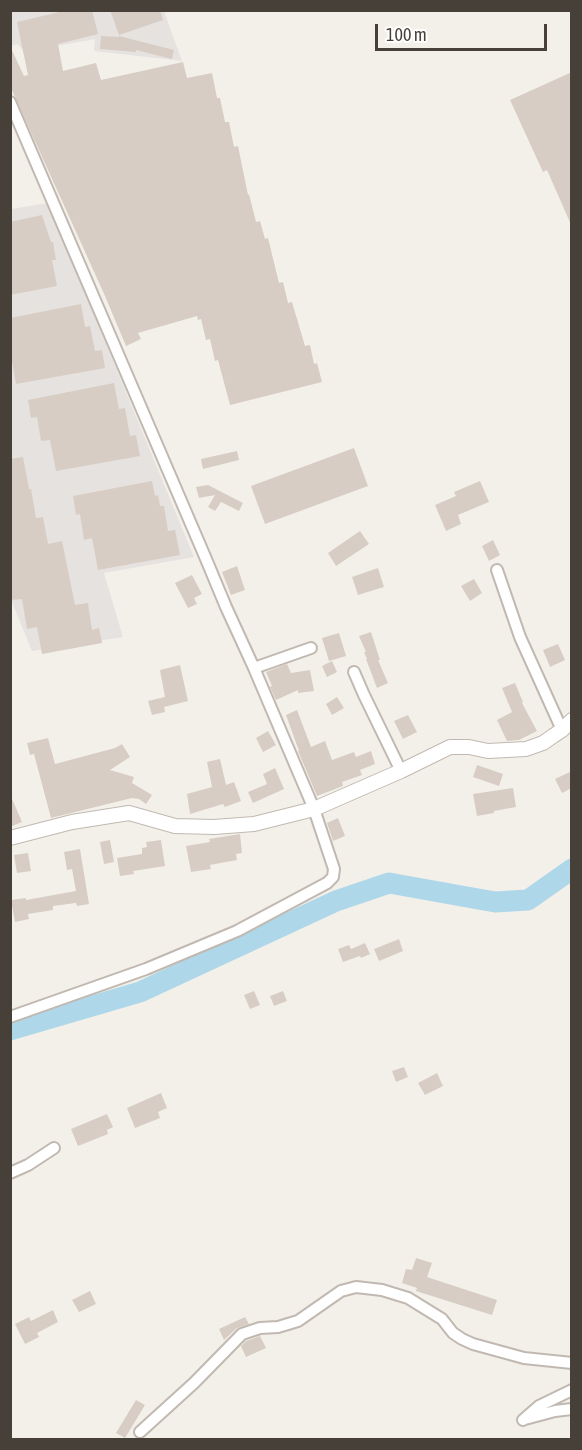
<!DOCTYPE html>
<html>
<head>
<meta charset="utf-8">
<style>
  body { margin:0 }
  #map { position:relative; width:582px; height:1450px; overflow:hidden; background:#f3f0ea; font-family:"Asap Condensed",sans-serif }
  canvas { display:block }
  .frame { position:absolute; inset:0; border:12px solid #474039; pointer-events:none }
  .scale { position:absolute; left:375px; top:24px; width:172px; height:27px; box-sizing:border-box; border:3px solid #474039; border-top:0; padding-left:8px; font-size:18px; line-height:21px; white-space:nowrap; color:#474039; -webkit-text-stroke:4px #fff; paint-order:stroke }
</style>
</head>
<body>
<div id="map">
<canvas width="582" height="1450"></canvas>
<div class="frame"></div>
<div class="scale">100 m</div>
</div>
<script>
const c = document.querySelector('canvas').getContext('2d');
c.lineJoin = 'round';
function fillPath(path, color) {
  c.fillStyle = color;
  c.fill(path, 'evenodd');
}
function toPath(rows) {
  const path = new Path2D();
  for (const r of rows) {
    path.moveTo(r[0], r[1]);
    for (let i = 2; i < r.length; i += 2) path.lineTo(r[i], r[i + 1]);
  }
  return path;
}
function stroke(path, color, width, dash) {
  c.strokeStyle = color;
  c.lineWidth = width;
  c.lineCap = dash ? 'butt' : 'round';
  c.setLineDash(dash || []);
  c.stroke(path);
}
fillPath(toPath([
  [11,11,164,11,182,61,94,51,95,39,24,52,18,44,11,46],
  [48,203,194,557,104,573,123,637,32,651,11,600,11,209]
]), '#e6e2df');
stroke(toPath([
  [10,1030,140,992,336,901,389,883,495,902,528,900,572,869]
]), '#aed7e9', 21);
fillPath(toPath([
  [68,10,92,10,98,34,58,44,63,71,96,63,101,80,183,62,187,78,212,73,217,98,220,98,225,122,229,122,234,147,238,146,248,195,249,194,256,222,260,221,265,239,268,238,279,283,283,282,288,303,292,302,305,346,310,345,314,364,317,363,322,382,230,405,218,360,215,361,210,339,206,340,201,319,198,320,197,316,138,333,141,339,126,346,105,296,10,86,10,46,24,76,28,75,17,22],
  [110,10,160,10,163,20,119,35],
  [101,36,119,37,119,36,174,50,172,59,136,50,136,52,100,49],
  [572,72,572,227,547,170,543,172,510,100],
  [42,215,51,242,53,242,56,260,52,260,57,286,10,295,10,222],
  [81,304,85,327,90,326,95,351,102,350,105,368,16,384,12,361,10,361,10,318],
  [114,383,119,409,125,408,130,436,136,435,140,456,56,471,50,440,41,441,37,417,31,418,28,400],
  [354,448,368,486,265,524,251,486],
  [237,451,239,460,203,469,201,459],
  [23,457,29,489,31,489,36,518,43,517,48,544,62,541,75,605,88,603,92,630,99,628,102,643,42,654,37,627,27,629,22,599,10,600,10,459],
  [152,481,155,496,158,495,160,506,164,506,168,531,175,530,180,555,98,570,92,538,84,540,80,514,76,515,73,496],
  [480,481,489,502,458,515,461,524,446,531,435,505,456,496,454,492],
  [208,485,243,503,239,511,221,502,215,511,208,507,215,495,199,498,196,487],
  [360,531,369,544,336,566,328,553],
  [493,540,500,555,489,561,482,546],
  [237,566,245,590,231,595,222,572],
  [378,568,384,587,358,595,352,577],
  [192,575,202,594,194,598,197,604,188,608,175,583],
  [474,579,482,593,470,601,461,586],
  [371,632,380,660,378,660,388,683,377,688,366,659,367,659,364,652,366,652,359,636],
  [339,633,346,656,329,661,322,638],
  [558,644,565,660,550,667,543,650],
  [332,661,337,672,327,677,322,666],
  [287,664,291,673,310,670,314,691,298,693,298,690,276,700,270,687,272,686,266,672],
  [180,665,188,701,164,707,165,712,152,715,148,701,165,697,160,670],
  [515,683,523,702,522,703,537,731,519,740,507,741,497,720,512,712,502,688],
  [337,697,344,708,332,715,326,704],
  [297,710,311,747,325,741,332,760,354,752,356,757,371,751,375,764,360,770,362,775,342,782,343,786,317,796,298,751,299,751,286,715],
  [408,715,417,732,403,739,394,721],
  [268,731,276,745,263,752,256,738],
  [48,738,55,764,115,748,122,744,130,757,110,770,134,777,132,783,152,795,146,804,139,799,132,798,51,818,34,754,30,755,27,743],
  [220,759,226,785,234,782,241,801,225,807,223,804,190,814,187,794,212,787,207,762],
  [477,765,503,774,499,786,473,777],
  [275,768,284,789,253,803,248,792,267,784,263,774],
  [572,771,572,788,562,793,555,779],
  [513,788,516,807,494,811,494,813,477,816,473,794],
  [10,794,22,822,10,827],
  [338,818,345,836,333,841,327,823],
  [240,834,242,853,236,854,237,860,210,865,211,869,191,872,186,846,210,842,209,839],
  [110,840,114,862,104,864,100,842],
  [161,840,165,866,133,871,134,874,120,876,117,858,142,854,142,848,147,847,146,842],
  [80,849,89,904,77,906,76,903,53,906,53,910,28,914,29,919,15,922,11,900,26,898,26,900,76,891,72,869,67,870,64,852],
  [28,853,31,871,17,873,14,855],
  [399,939,403,951,379,961,374,949],
  [365,943,370,954,361,958,360,956,343,962,338,949,349,945,351,949],
  [254,991,260,1005,250,1009,244,995],
  [283,991,287,1001,274,1006,270,996],
  [404,1067,408,1077,396,1082,392,1071],
  [437,1073,443,1086,425,1095,418,1083],
  [161,1093,167,1108,158,1112,160,1118,135,1128,127,1108],
  [107,1114,113,1127,107,1130,108,1134,78,1146,71,1129],
  [416,1258,432,1263,427,1277,497,1300,492,1315,416,1291,417,1288,402,1283,406,1269,412,1270],
  [90,1291,96,1304,79,1312,72,1300],
  [53,1310,58,1322,37,1333,39,1337,25,1344,15,1324,29,1317,31,1321],
  [245,1317,249,1324,237,1328,224,1340,219,1329],
  [260,1336,266,1348,246,1357,241,1346,246,1341],
  [136,1400,145,1405,125,1438,116,1433]
]), '#d7cdc4');
const minor = toPath([
  [10,102,206,559,226,607,254,668,314,809,334,869,333,877,327,883,237,931,146,969,10,1017],
  [497,570,520,637,562,730],
  [254,668,311,648],
  [354,672,364,695,401,771],
  [10,1173,28,1165,54,1148],
  [525,1419,555,1411,572,1409],
  [523,1420,539,1406,572,1390],
  [140,1432,194,1383,242,1334,260,1328,278,1327,298,1321,341,1291,356,1287,382,1290,408,1298,442,1319,453,1333,462,1339,473,1344,524,1358,572,1363]
]);
const tertiary = toPath([
  [10,838,72,822,129,813,175,826,214,827,254,824,314,809,401,771,450,747,469,747,488,751,526,749,543,743,553,736,562,730,572,720]
]);
stroke(minor, '#c1b9b1', 14);
stroke(tertiary, '#c1b9b1', 16);
stroke(minor, '#fff', 10);
stroke(tertiary, '#fff', 14);
</script>
</body>
</html>
